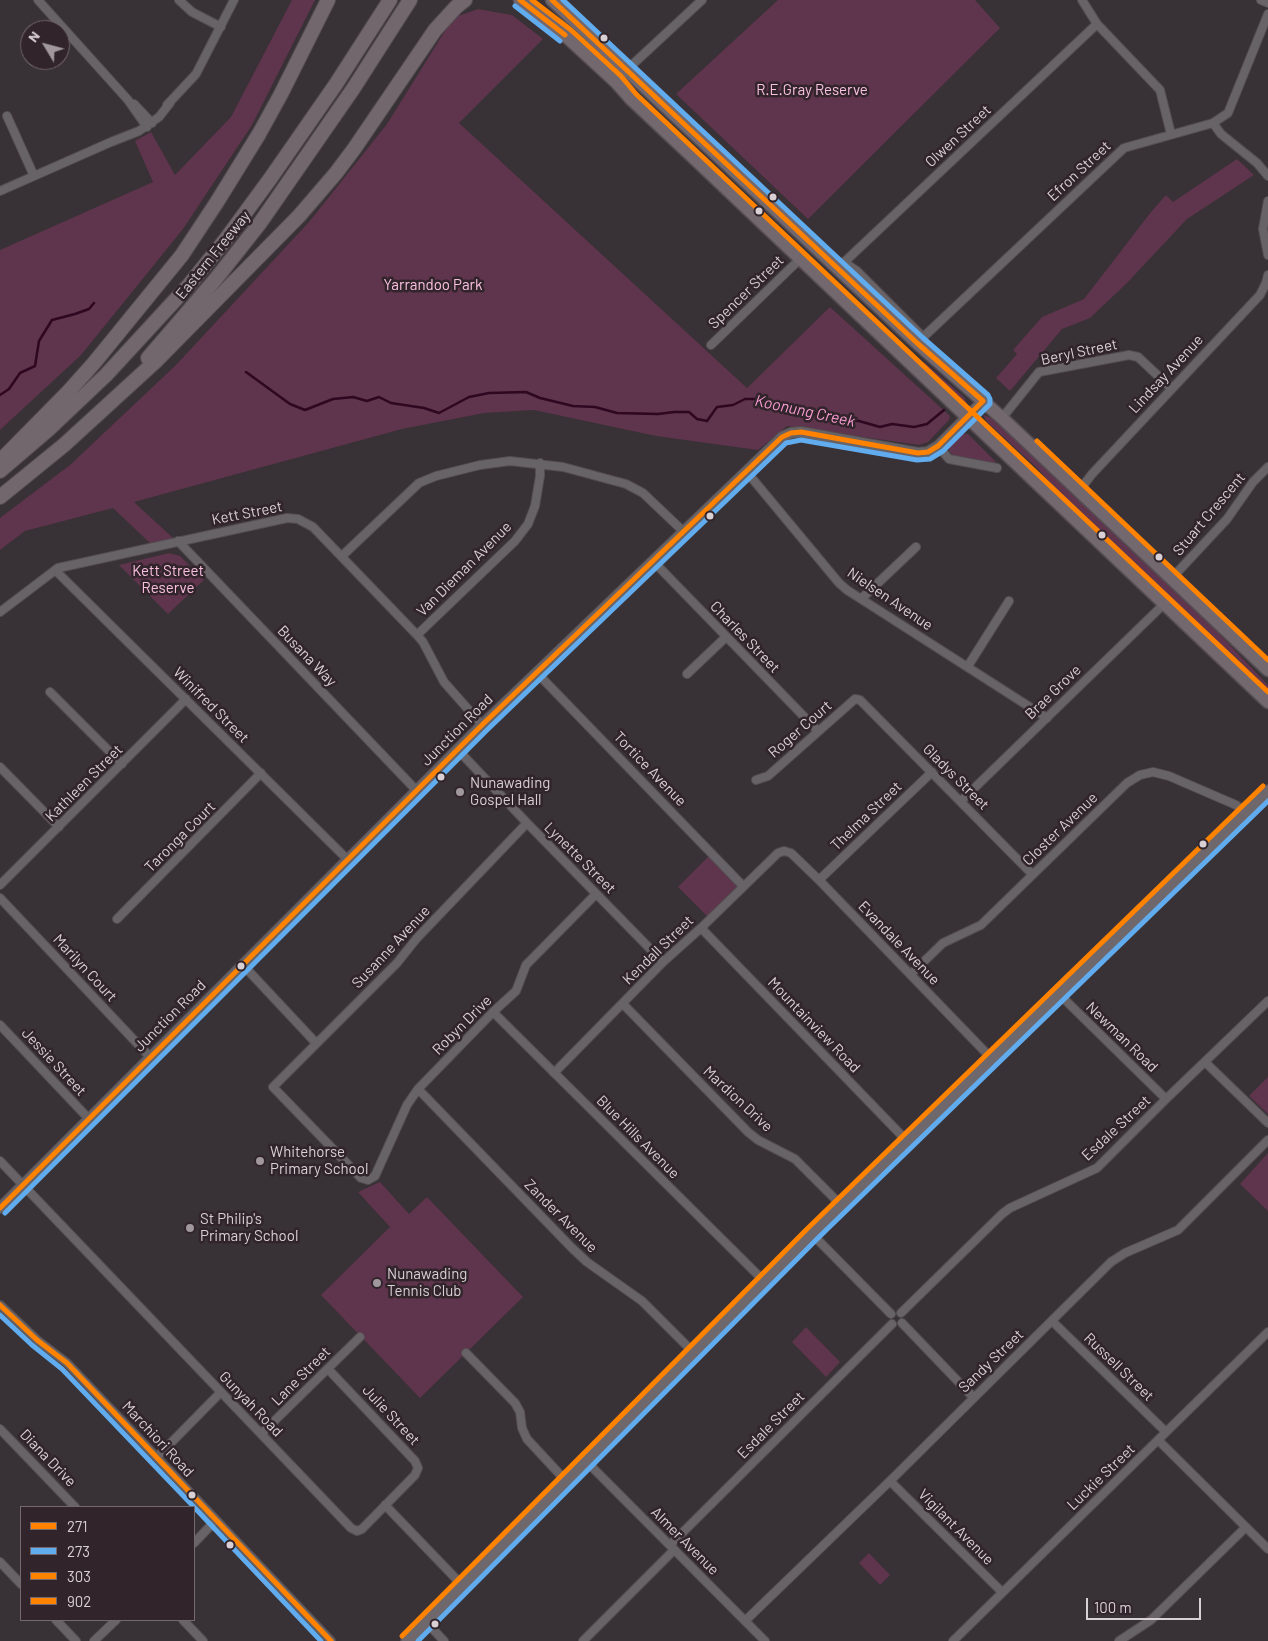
<!DOCTYPE html>
<html>
<head>
<meta charset="utf-8">
<style>
  body { margin:0 }
  #map { position:relative; width:1268px; height:1641px; overflow:hidden; background:#383135; font-family:Barlow,sans-serif }
  canvas { display:block }
  .legend { position:absolute; left:20px; top:1506px; width:175px; height:115px; box-sizing:border-box; background:#31242b; border:1px solid #74696f; margin:0; padding:6px 9px; list-style:none; font-size:15px; color:#d8d0d4 }
  .legend li { display:flex; align-items:center; gap:10px; height:25px }
  .legend b { width:25px; border:1px solid #74696f }
  .north { position:absolute; left:20px; top:20px; width:50px; height:50px; box-sizing:border-box; background:#31242b; border:1px solid #74696f; border-radius:50%; rotate:307deg; font-size:14px; font-weight:700; line-height:20px; text-align:center; color:#d8d0d4 }
  .north::after { content:''; display:block; margin:auto; width:18px; height:22px; background:#a0989c; clip-path:polygon(50% 0,100% 100%,50% 72%,0 100%) }
  .scale { position:absolute; left:1086px; top:1598px; width:115px; height:22px; box-sizing:border-box; border:2px solid #d8d0d4; border-top:0; padding-left:6px; font-size:15px; line-height:18px; white-space:nowrap; color:#d8d0d4; -webkit-text-stroke:4px #31242b; paint-order:stroke }
</style>
</head>
<body>
<div id="map">
<canvas width="1268" height="1641"></canvas>
<ul class="legend">
<li><b style="height:6px;background:#ff8200"></b>271</li>
<li><b style="height:6px;background:#60acee"></b>273</li>
<li><b style="height:6px;background:#ff8200"></b>303</li>
<li><b style="height:6px;background:#ff8200"></b>902</li>
</ul>
<div class="north">N</div>
<div class="scale">100 m</div>
</div>
<script>
const c = document.querySelector('canvas').getContext('2d');
c.lineJoin = 'round';
function fillPath(path, color) {
  c.fillStyle = color;
  c.fill(path, 'evenodd');
}
function toPath(rows) {
  const path = new Path2D();
  for (const r of rows) {
    path.moveTo(r[0], r[1]);
    for (let i = 2; i < r.length; i += 2) path.lineTo(r[i], r[i + 1]);
  }
  return path;
}
function stroke(path, color, width, dash) {
  c.strokeStyle = color;
  c.lineWidth = width;
  c.lineCap = dash ? 'butt' : 'round';
  c.setLineDash(dash || []);
  c.stroke(path);
}
function label(font, color, halo, rows, align = 'center') {
  c.font = font + ' Barlow,sans-serif';
  c.lineWidth = 5;
  c.setLineDash([]);
  c.textBaseline = 'middle';
  c.strokeStyle = halo;
  c.fillStyle = color;
  for (const [text, x, y, turn = 0] of rows) {
    c.save();
    c.translate(x, y);
    c.rotate((+turn || 0) * Math.PI / 180);
    c.textAlign = isNaN(turn) ? turn : align;
    if (halo) c.strokeText(text, 0, 0);
    c.fillText(text, 0, 0);
    c.restore();
  }
}
fillPath(toPath([
  [292,0,315,0,252,125,183,229,81,355,0,430,0,250,153,182,135,141,151,132,175,175,231,117],
  [778,0,975,0,1000,28,808,219,676,94],
  [478,9,512,15,543,39,459,123,747,388,830,307,950,416,949,420,928,442,919,445,787,426,758,450,656,436,534,410,484,413,402,429,134,502,174,539,151,544,113,508,25,531,0,550,0,518,70,465,176,365,309,222,387,124,453,18],
  [1237,159,1254,175,1187,219,1127,283,1090,318,1062,329,1010,391,996,378,1017,354,1013,350,1042,317,1084,299,1151,212,1166,195,1173,202],
  [924,362,964,397,967,403,965,405,958,401,922,365],
  [983,415,993,418,1202,616,1268,685,1268,693,1072,508,1037,468,987,422],
  [963,434,968,434,997,463,953,455,949,451,949,448],
  [169,553,180,556,204,580,168,614,119,565],
  [712,853,743,886,710,919,678,887],
  [1268,1077,1268,1114,1249,1096],
  [1268,1153,1268,1211,1240,1184],
  [380,1182,409,1214,427,1197,523,1297,420,1398,321,1295,390,1227,358,1192],
  [806,1327,840,1362,826,1377,792,1342],
  [869,1553,890,1575,880,1585,859,1563]
]), '#5f344d');
stroke(toPath([
  [246,372,290,404,305,410,333,399,353,397,367,401,379,397,391,403,424,408,439,413,469,397,489,393,526,392,540,398,573,406,595,407,617,413,658,414,674,412,689,412,697,419,707,421,717,407,733,405,745,399,757,399,768,402,777,402,788,409,802,408,817,414,832,416,843,420,859,421,880,427,892,424,914,427,927,424,944,410],
  [0,395,9,389,20,373,35,366,39,341,52,320,75,314,89,309,94,303]
]), '#2e0721', 2.5);
const minor = toPath([
  [38,0,128,100,147,127],
  [179,0,192,12,221,27],
  [1082,0,1097,24,1160,90,1171,134],
  [1261,0,1268,3],
  [616,82,632,65,702,0],
  [134,104,152,123],
  [167,105,196,74,234,0],
  [7,116,34,176],
  [1213,123,1221,134,1257,163,1268,176],
  [0,191,111,142,139,131,159,117,170,103],
  [1268,201,1263,229,1268,255],
  [844,262,857,271,923,337],
  [838,268,1097,24],
  [917,343,1124,148,1213,123,1228,113,1268,14],
  [711,345,800,259],
  [1002,418,1039,372,1129,355,1138,357,1171,388],
  [938,446,949,459,997,468],
  [746,471,839,583,847,590,1047,718],
  [1079,491,1092,474,1260,295,1266,283,1268,275],
  [178,541,417,791],
  [342,556,419,483,436,476,480,465,510,461,563,467,626,484,643,493,684,532],
  [653,561,818,731],
  [55,570,348,860],
  [1171,579,1227,519,1253,482,1268,467],
  [861,599,916,547],
  [0,612,58,568,287,518,298,519,313,527,417,635,423,642,444,682,482,725],
  [417,635,515,541,528,524,535,506,540,476,540,463],
  [968,666,1009,601],
  [537,673,743,886],
  [687,674,726,637],
  [50,692,122,764],
  [458,750,527,823,663,962],
  [0,767,59,827],
  [756,780,768,776,855,699,860,700,1032,874],
  [961,801,1164,604],
  [527,823,417,938,397,963,273,1087,361,1178,368,1180,375,1176,407,1105,418,1089,493,1012,516,991,526,965,596,894],
  [819,880,932,772],
  [0,885,186,699],
  [0,898,150,1057],
  [117,919,261,773],
  [701,928,907,1141],
  [243,965,316,1043],
  [911,974,943,943,981,925,1127,783,1140,775,1153,772,1169,776,1236,805,1246,813],
  [1059,994,1166,1099],
  [623,1004,748,1132,758,1140,795,1159,841,1205],
  [493,1012,765,1282],
  [0,1025,89,1119],
  [1206,1063,1268,1123],
  [554,1073,663,962,701,928,778,853,784,851,791,853,819,880,992,1059],
  [418,1089,572,1248,587,1262,642,1301,694,1353],
  [0,1161,351,1528,357,1531,362,1529,415,1475,418,1468,415,1461,328,1369],
  [812,1234,891,1314],
  [0,1305,37,1340,67,1363,331,1641],
  [901,1313,1002,1214,1010,1208,1097,1168,1166,1099,1268,1001],
  [1052,1321,1166,1432],
  [902,1323,973,1397],
  [466,1353,515,1403,520,1412,522,1428,527,1439,566,1481],
  [0,1429,75,1507],
  [261,1434,360,1337],
  [1158,1440,1268,1549],
  [157,1457,221,1392],
  [586,1461,765,1641],
  [890,1481,1002,1592],
  [385,1505,462,1585],
  [194,1543,215,1521],
  [670,1545,892,1324],
  [0,1562,21,1584],
  [56,1620,76,1641],
  [183,1620,203,1641],
  [745,1621,890,1481,1111,1262,1125,1253,1178,1230,1268,1140],
  [426,1622,444,1641],
  [94,1641,116,1620],
  [583,1641,674,1550],
  [953,1641,1268,1332],
  [1119,1641,1151,1620,1246,1527]
]);
const tertiary = toPath([
  [0,1208,482,725,782,437,791,433,801,432,918,453,928,452,938,446,983,401]
]);
const secondary = toPath([
  [407,1641,812,1234,1268,791]
]);
const trunk = toPath([
  [520,0,566,36,616,82,631,99,697,161,1268,702],
  [552,0,917,343,1002,418,1268,670]
]);
const motorway = toPath([
  [148,358,215,280,260,223,353,89,410,0],
  [2,459,69,391,94,363,182,255,217,202,259,134,281,94,328,0],
  [0,471,49,429,106,375,189,285,226,239,270,179,336,84,390,0],
  [0,497,64,445,157,360,299,216,336,173,354,149,435,30,456,7,465,0]
]);
stroke(minor, '#544d51', 10);
stroke(tertiary, '#544d51', 12);
stroke(secondary, '#544d51', 14);
stroke(trunk, '#544d51', 15);
stroke(motorway, '#544d51', 16);
stroke(minor, '#686366', 8);
stroke(tertiary, '#686366', 10);
stroke(secondary, '#6e676b', 11);
stroke(trunk, '#73686e', 12);
stroke(motorway, '#72676c', 14);
stroke(toPath([
  [520,0,565,35],
  [0,1208,482,725,782,437,791,433,801,432,918,453,928,452,938,446,983,401,917,343,552,0],
  [0,1305,37,1340,67,1363,331,1641]
]), '#ff8200', 5);
stroke(toPath([
  [515,6,560,41],
  [5,1213,487,730,786,443,801,440,917,460,930,459,943,451,990,404,990,399,988,395,922,337,563,0],
  [0,1315,32,1345,62,1369,194,1507],
  [194,1507,321,1641],
  [418,1641,817,1239,1268,801]
]), '#60acee', 5);
stroke(toPath([
  [402,1636,807,1229,1263,786]
]), '#ff8200', 5);
stroke(toPath([
  [532,0,571,30,621,76,636,94,1268,692],
  [1037,441,1268,660]
]), '#ff8200', 5);
for (const [x, y, r, color] of [
  [604,38,4.5,"#d8d0d4"],
  [773,197,4.5,"#d8d0d4"],
  [759,211,4.5,"#d8d0d4"],
  [710,516,4.5,"#d8d0d4"],
  [1102,535,4.5,"#d8d0d4"],
  [1159,557,4.5,"#d8d0d4"],
  [441,777,4.5,"#d8d0d4"],
  [460,792,5,"#a0989c"],
  [1203,844,4.5,"#d8d0d4"],
  [241,966,4.5,"#d8d0d4"],
  [260,1161,5,"#a0989c"],
  [190,1228,5,"#a0989c"],
  [377,1283,5,"#a0989c"],
  [192,1495,4.5,"#d8d0d4"],
  [230,1545,4.5,"#d8d0d4"],
  [435,1624,4.5,"#d8d0d4"]
]) {
  const dot = new Path2D();
  dot.arc(x, y, r, 0, 2 * Math.PI);
  c.fillStyle = color;
  c.fill(dot);
  stroke(dot, '#31242b', 2);
}
label('15px', '#fac0e0', '#31242b', [
  ["R.E.Gray Reserve",812,90],
  ["Yarrandoo Park",433,285],
  ["Kett Street",168,571],
  ["Reserve",168,588]
]);
label('15px', '#d8d0d4', '#31242b', [
  ["Olwen Street",958,136,-43],
  ["Efron Street",1079,171,-43],
  ["Eastern Freeway",213,255,-51],
  ["Spencer Street",746,292,-44],
  ["Beryl Street",1079,352,-12],
  ["Lindsay Avenue",1166,374,-47],
  ["Kett Street",247,513,-11],
  ["Stuart Crescent",1209,514,-50],
  ["Van Dieman Avenue",464,569,-45],
  ["Nielsen Avenue",890,599,34],
  ["Charles Street",745,637,46],
  ["Busana Way",307,656,46],
  ["Brae Grove",1053,692,-44],
  ["Winifred Street",211,705,45],
  ["Roger Court",800,729,-41],
  ["Junction Road",457,730,-45],
  ["Tortice Avenue",650,769,46],
  ["Gladys Street",956,777,45],
  ["Kathleen Street",84,783,-45],
  ["Thelma Street",866,816,-44],
  ["Closter Avenue",1060,829,-44],
  ["Taronga Court",180,837,-45],
  ["Lynette Street",580,858,45],
  ["Evandale Avenue",899,943,46],
  ["Susanne Avenue",391,947,-47],
  ["Kendall Street",658,950,-44],
  ["Marilyn Court",85,968,47],
  ["Junction Road",170,1016,-45],
  ["Robyn Drive",462,1025,-45],
  ["Mountainview Road",814,1025,46],
  ["Newman Road",1122,1037,44],
  ["Jessie Street",54,1062,47],
  ["Mardion Drive",738,1099,43],
  ["Esdale Street",1116,1128,-43],
  ["Blue Hills Avenue",638,1137,45],
  ["Zander Avenue",561,1216,45],
  ["Sandy Street",991,1361,-44],
  ["Russell Street",1119,1367,44],
  ["Lane Street",301,1376,-45],
  ["Gunyah Road",251,1404,46],
  ["Julie Street",391,1415,47],
  ["Esdale Street",771,1425,-45],
  ["Marchiori Road",158,1439,47],
  ["Diana Drive",48,1458,46],
  ["Luckie Street",1101,1477,-44],
  ["Vigilant Avenue",956,1527,45],
  ["Almer Avenue",685,1541,45]
]);
label('15px', '#d8d0d4', '#31242b', [
  ["Nunawading",470,783],
  ["Gospel Hall",470,800],
  ["Whitehorse",270,1152],
  ["Primary School",270,1169],
  ["St Philip's",200,1219],
  ["Primary School",200,1236],
  ["Nunawading",387,1274],
  ["Tennis Club",387,1291]
], 'left');
label('italic 16px', '#f99cd2', '#31242b', [
  ["Koonung Creek",805,411,12]
]);
</script>
</body>
</html>
